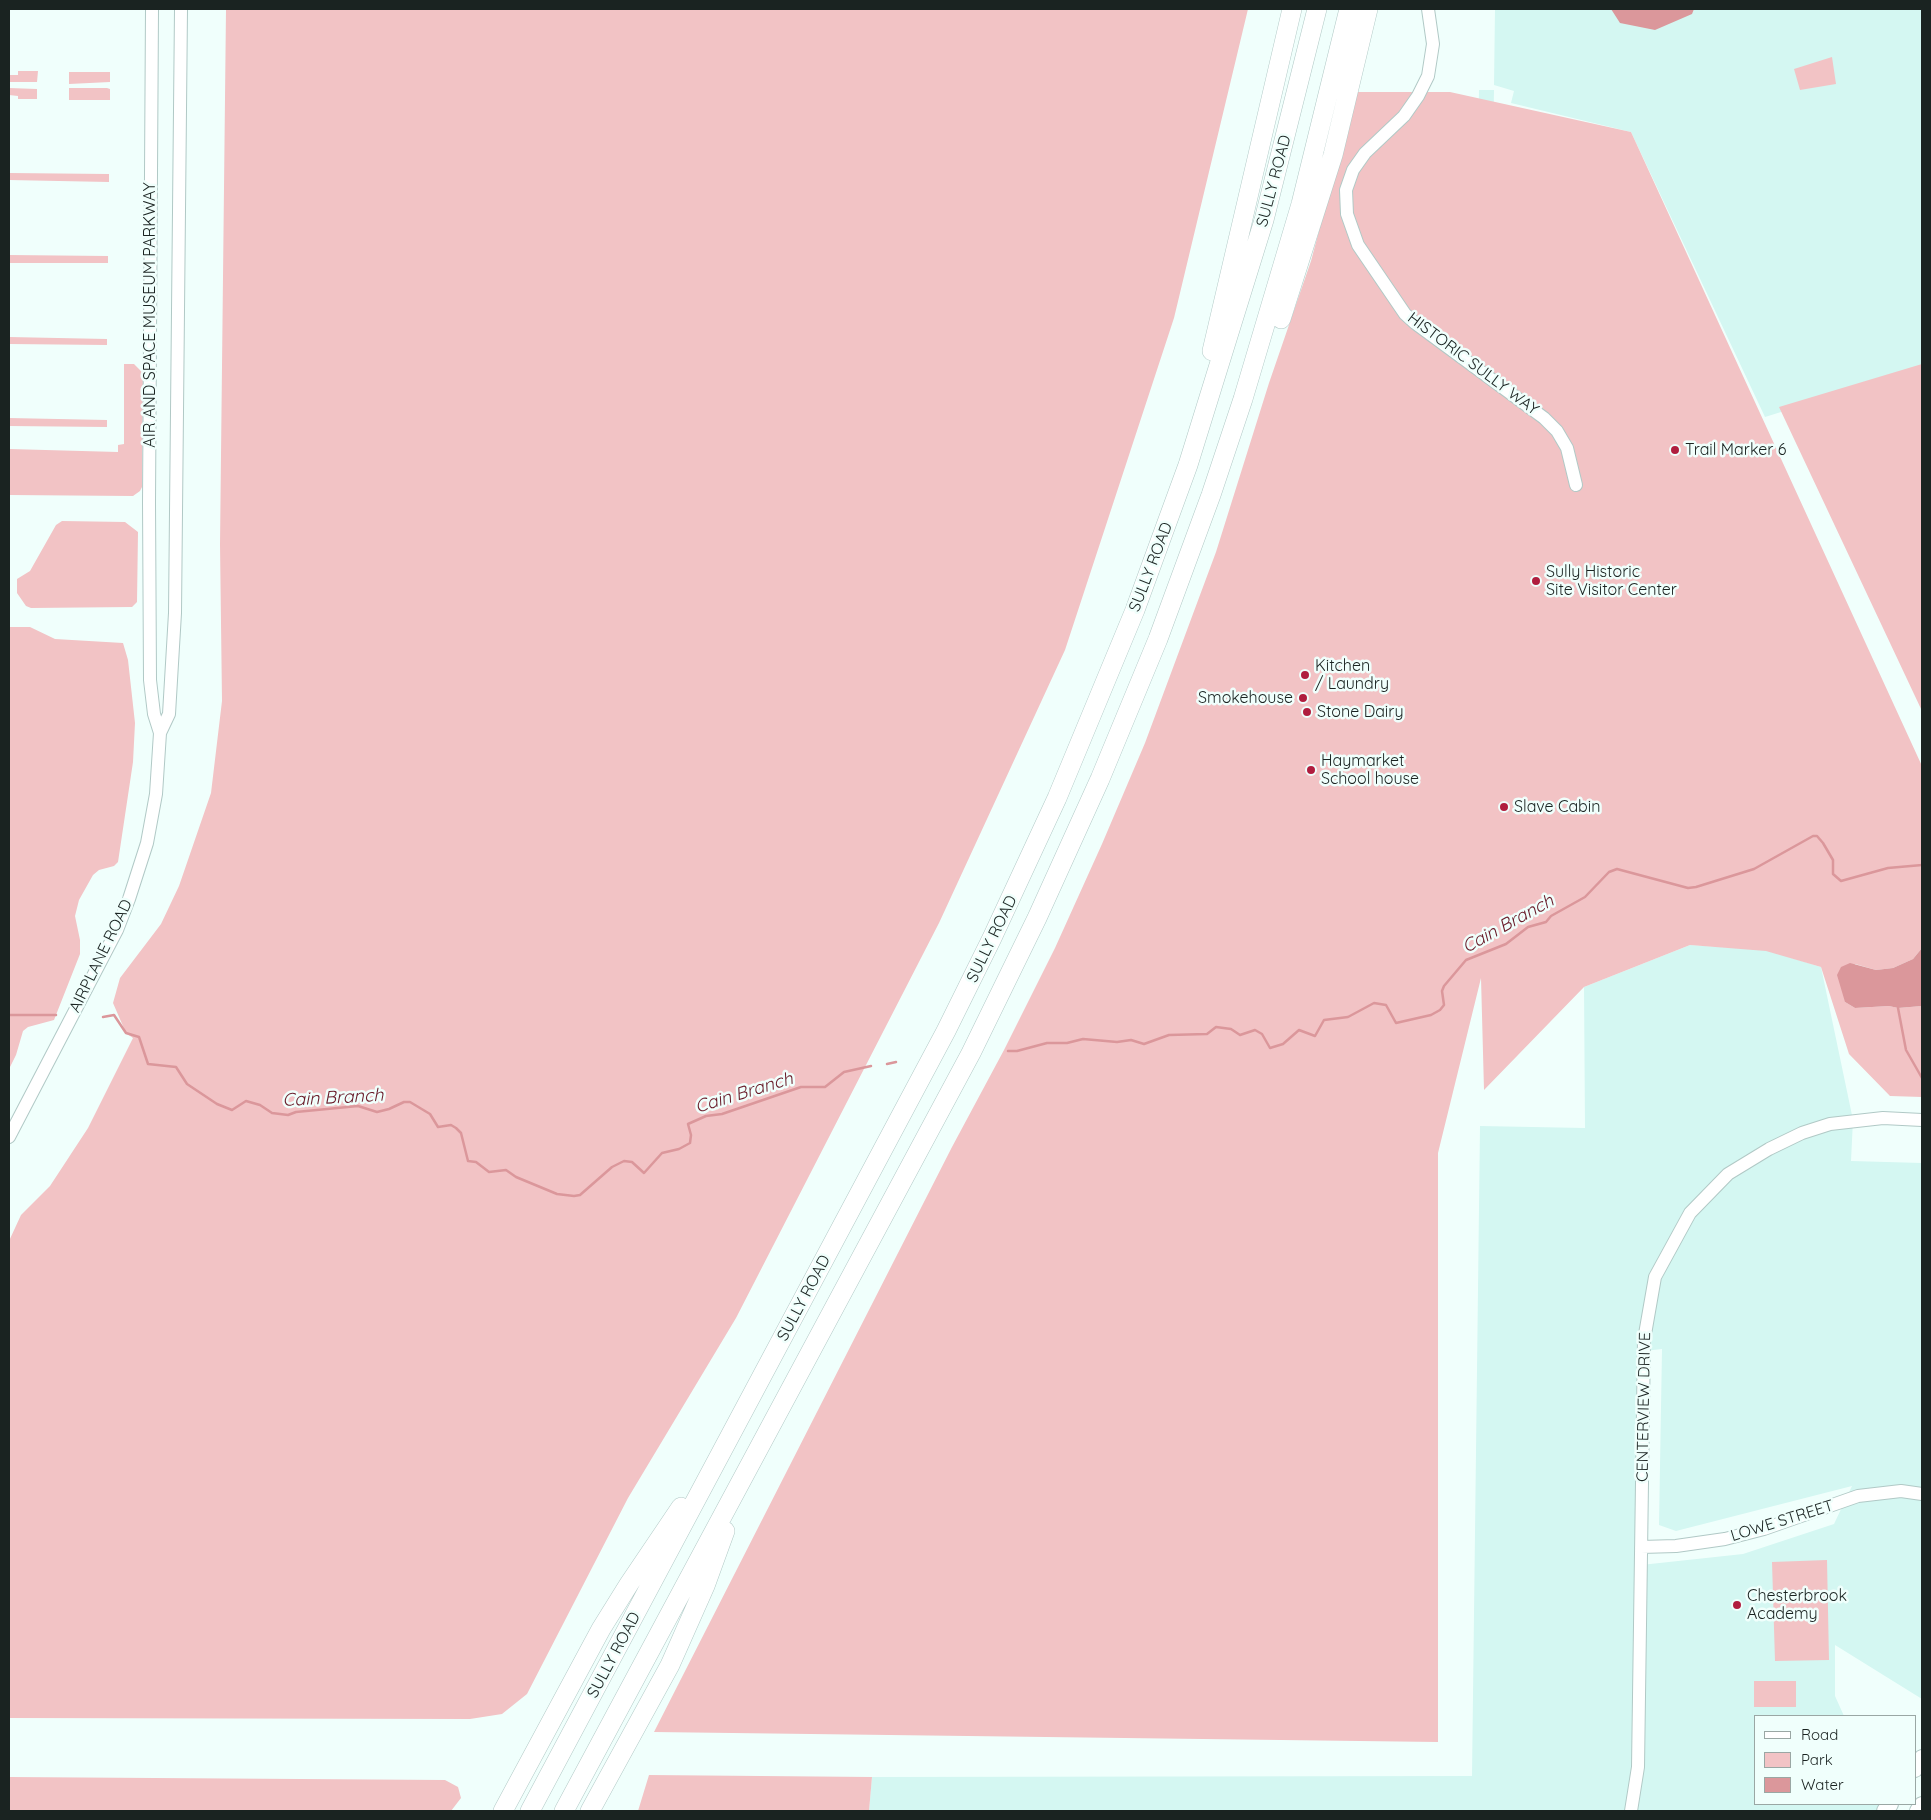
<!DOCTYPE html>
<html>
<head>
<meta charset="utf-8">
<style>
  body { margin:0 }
  #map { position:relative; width:1931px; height:1820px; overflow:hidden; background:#f0fffc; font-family:Quicksand,sans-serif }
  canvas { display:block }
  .frame { position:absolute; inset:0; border:10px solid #1a2321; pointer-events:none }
  .legend { position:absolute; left:1754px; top:1715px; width:162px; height:90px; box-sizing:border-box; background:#f0fffc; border:1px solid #9aa7a4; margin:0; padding:6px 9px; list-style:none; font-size:15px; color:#1a2321 }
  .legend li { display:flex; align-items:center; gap:10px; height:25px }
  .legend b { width:25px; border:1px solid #9aa7a4 }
</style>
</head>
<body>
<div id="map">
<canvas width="1931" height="1820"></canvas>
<div class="frame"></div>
<ul class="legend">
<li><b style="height:6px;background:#fff"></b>Road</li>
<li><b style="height:14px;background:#f2c3c5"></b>Park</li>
<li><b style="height:14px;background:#db979b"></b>Water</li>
</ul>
</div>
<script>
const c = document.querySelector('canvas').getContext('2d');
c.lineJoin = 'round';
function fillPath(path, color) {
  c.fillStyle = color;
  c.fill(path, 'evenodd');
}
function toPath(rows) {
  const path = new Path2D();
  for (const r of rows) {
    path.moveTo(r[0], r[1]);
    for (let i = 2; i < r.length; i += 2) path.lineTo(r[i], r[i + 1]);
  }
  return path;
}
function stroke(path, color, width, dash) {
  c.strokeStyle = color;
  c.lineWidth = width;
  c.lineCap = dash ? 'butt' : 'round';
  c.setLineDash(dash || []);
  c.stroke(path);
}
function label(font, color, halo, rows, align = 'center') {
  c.font = font + ' Quicksand,sans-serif';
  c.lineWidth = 5;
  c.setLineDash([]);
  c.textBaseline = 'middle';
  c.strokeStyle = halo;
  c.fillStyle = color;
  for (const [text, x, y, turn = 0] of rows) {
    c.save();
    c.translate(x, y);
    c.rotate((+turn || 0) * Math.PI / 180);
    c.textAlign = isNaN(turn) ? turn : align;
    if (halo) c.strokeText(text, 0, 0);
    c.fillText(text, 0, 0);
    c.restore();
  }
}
fillPath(toPath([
  [1495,9,1922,9,1922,368,1765,417,1631,132,1511,103,1514,91,1494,85],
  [1479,90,1494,90,1493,144,1478,143],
  [1690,945,1766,950,1821,967,1853,1120,1851,1161,1922,1163,1922,1699,1835,1645,1835,1696,1844,1716,1755,1716,1755,1804,1885,1804,1885,1811,869,1811,872,1777,1472,1776,1480,1126,1585,1128,1584,987],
  [1662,1349,1659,1525,1676,1531,1852,1486,1834,1524,1743,1554,1641,1565,1644,1351]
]), '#d4f7f2');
fillPath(toPath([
  [226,9,1248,9,1174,318,1065,650,939,923,736,1318,628,1498,527,1694,502,1714,470,1719,9,1718,9,1241,21,1215,50,1186,88,1128,133,1038,126,1033,113,1003,120,978,161,924,179,886,211,793,222,701,220,544],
  [1832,57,1836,84,1800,90,1794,69],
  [18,71,38,71,37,82,9,82,9,75,18,75],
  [69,72,110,72,110,82,69,84],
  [9,88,37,89,37,99,18,99,18,96,9,95],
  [69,88,107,88,110,89,110,100,69,100],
  [1356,92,1450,92,1631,132,1922,766,1922,948,1913,959,1893,968,1876,970,1855,964,1845,1002,1855,1008,1889,1006,1898,1008,1922,1006,1922,1097,1890,1096,1849,1054,1821,967,1766,951,1690,945,1584,987,1484,1090,1481,978,1438,1153,1438,1742,654,1732,952,1147,1004,1050,1055,948,1102,844,1145,743,1216,552,1269,383,1311,261],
  [9,173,109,174,109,182,9,180],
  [9,255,108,256,108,263,9,263],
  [9,337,107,339,107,345,9,344],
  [124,364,134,364,143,373,142,487,140,491,133,496,9,495,9,449,118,452,118,445,124,444],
  [1922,364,1922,711,1779,407],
  [9,418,107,420,107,427,9,426],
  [62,521,125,522,138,532,137,602,132,607,31,608,26,606,17,593,17,579,30,571,56,525],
  [9,627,30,627,55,639,123,643,128,660,135,723,133,762,118,862,114,866,99,870,93,875,79,900,75,916,80,940,80,954,54,1020,28,1027,23,1031,16,1055,9,1069],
  [1827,1560,1829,1660,1775,1661,1772,1562],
  [1754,1681,1796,1681,1796,1707,1754,1707],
  [649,1775,872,1777,869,1811,638,1811],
  [9,1777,445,1780,458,1787,461,1798,451,1811,9,1811]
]), '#f2c3c5');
fillPath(toPath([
  [1611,9,1694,9,1692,14,1655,30,1620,23],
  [1922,948,1922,1006,1898,1008,1889,1006,1855,1008,1845,1002,1837,975,1841,967,1850,963,1876,970,1893,968,1913,959]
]), '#db979b');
stroke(toPath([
  [1898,1008,1906,1050,1922,1078],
  [9,1015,56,1015],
  [103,1017,114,1015,126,1033,139,1037,148,1064,176,1067,187,1084,217,1104,232,1110,246,1101,260,1105,272,1113,288,1115,296,1112,358,1106,377,1112,389,1109,404,1102,410,1102,430,1114,438,1127,451,1125,456,1128,461,1133,468,1161,476,1162,489,1172,506,1170,516,1177,557,1194,574,1196,580,1195,612,1167,624,1161,632,1162,644,1173,662,1153,679,1149,690,1143,691,1135,688,1124,706,1116,722,1114,801,1087,825,1087,844,1072,871,1066],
  [1008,1051,1017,1051,1047,1043,1067,1043,1083,1039,1117,1042,1131,1040,1144,1044,1169,1035,1207,1034,1216,1027,1231,1029,1240,1035,1255,1030,1262,1034,1270,1048,1283,1044,1299,1030,1315,1036,1324,1020,1348,1017,1374,1003,1386,1005,1396,1023,1431,1015,1440,1010,1444,1005,1442,991,1444,986,1466,960,1506,944,1528,927,1546,922,1551,916,1585,897,1609,872,1617,869,1688,888,1696,887,1754,869,1813,836,1817,836,1823,843,1833,860,1833,874,1841,881,1888,868,1922,865],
  [887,1064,896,1062]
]), '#db979b', 2.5);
const minor = toPath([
  [1428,9,1433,44,1428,76,1418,96,1404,116,1365,153,1353,170,1346,190,1347,214,1358,245,1405,314,1415,323,1544,418,1557,431,1567,448,1576,485],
  [160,733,169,714,175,613,181,9],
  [9,1137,117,930,129,899,147,843,156,794,160,733,154,714,150,680,149,502,152,9],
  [1641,1547,1676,1546,1725,1539,1764,1529,1858,1496,1901,1491,1922,1494],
  [1631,1811,1638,1767,1644,1340,1655,1277,1690,1213,1728,1174,1769,1149,1802,1133,1830,1124,1883,1118,1922,1120]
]);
const major = toPath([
  [1915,1769,1922,1758],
  [1885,1811,1890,1804],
  [1918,1811,1922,1805]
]);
const highway = toPath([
  [1281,319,1333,155,1368,9],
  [1212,351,1292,9],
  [503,1811,601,1629,629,1584,681,1507],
  [530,1811,946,1031,992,938,1057,798,1135,610,1188,465,1264,220,1317,9],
  [564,1811,971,1053,1037,918,1100,779,1158,639,1211,495,1243,399,1301,204,1349,9],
  [590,1811,670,1665,705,1586,725,1531]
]);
stroke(minor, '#b1c9c6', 14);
stroke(major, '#b1c9c6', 18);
stroke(highway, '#b1c9c6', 20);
stroke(minor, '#fff', 12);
stroke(major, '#fff', 16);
stroke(highway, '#fff', 19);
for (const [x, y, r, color] of [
  [1675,450,5,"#b01d3e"],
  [1536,581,5,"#b01d3e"],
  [1305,675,5,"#b01d3e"],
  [1303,698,5,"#b01d3e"],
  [1307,712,5,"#b01d3e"],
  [1311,770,5,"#b01d3e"],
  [1504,807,5,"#b01d3e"],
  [1737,1605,5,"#b01d3e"]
]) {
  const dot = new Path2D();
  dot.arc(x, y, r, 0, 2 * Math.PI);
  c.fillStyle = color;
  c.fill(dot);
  stroke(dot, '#f0fffc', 2);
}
label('16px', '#1a2321', '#f0fffc', [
  ["SULLY ROAD",1274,181,-75],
  ["AIR AND SPACE MUSEUM PARKWAY",150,315,-90],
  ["HISTORIC SULLY WAY",1473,364,37],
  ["SULLY ROAD",1151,567,-69],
  ["SULLY ROAD",992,939,-64],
  ["AIRPLANE ROAD",101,956,-64],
  ["SULLY ROAD",804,1298,-62],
  ["CENTERVIEW DRIVE",1644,1407,-89],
  ["LOWE STREET",1782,1521,-17],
  ["SULLY ROAD",614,1655,-62]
]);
label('16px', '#1a2321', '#f0fffc', [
  ["Trail Marker 6",1685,450],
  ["Sully Historic",1546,572],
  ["Site Visitor Center",1546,590],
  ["Kitchen",1315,666],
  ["/ Laundry",1315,684],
  ["Smokehouse",1293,698,"right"],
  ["Stone Dairy",1317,712],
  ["Haymarket",1321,761],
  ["School house",1321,779],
  ["Slave Cabin",1514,807],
  ["Chesterbrook",1747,1596],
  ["Academy",1747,1614]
], 'left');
label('italic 18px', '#681927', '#f0fffc', [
  ["Cain Branch",1508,924,-29],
  ["Cain Branch",744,1093,-17],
  ["Cain Branch",333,1098,-3]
]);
</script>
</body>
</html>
